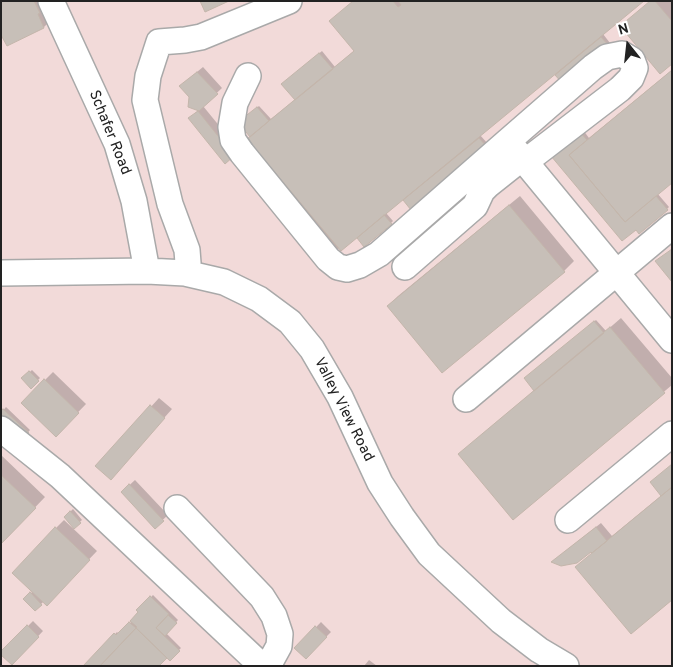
<!DOCTYPE html>
<html>
<head>
<meta charset="utf-8">
<style>
  body { margin:0 }
  #map { position:relative; width:673px; height:667px; overflow:hidden; background:#f2efe9; font-family:Overpass,sans-serif }
  canvas { display:block }
  .frame { position:absolute; inset:0; border:2px solid #222; pointer-events:none }
  .north { position:absolute; left:603px; top:20px; width:50px; height:50px; -webkit-text-stroke:4px #fff; paint-order:stroke; rotate:344deg; font-size:14px; font-weight:700; line-height:20px; text-align:center; color:#222 }
  .north::after { content:''; display:block; margin:auto; width:18px; height:22px; background:#222; clip-path:polygon(50% 0,100% 100%,50% 72%,0 100%) }
</style>
</head>
<body>
<div id="map">
<canvas width="673" height="667"></canvas>
<div class="frame"></div>
<div class="north">N</div>
</div>
<script>
const c = document.querySelector('canvas').getContext('2d');
c.lineJoin = 'round';
function fillPath(path, color) {
  c.fillStyle = color;
  c.fill(path, 'evenodd');
}
function toPath(rows) {
  const path = new Path2D();
  for (const r of rows) {
    path.moveTo(r[0], r[1]);
    for (let i = 2; i < r.length; i += 2) path.lineTo(r[i], r[i + 1]);
  }
  return path;
}
function stroke(path, color, width, dash) {
  c.strokeStyle = color;
  c.lineWidth = width;
  c.lineCap = dash ? 'butt' : 'round';
  c.setLineDash(dash || []);
  c.stroke(path);
}
function label(font, color, halo, rows, align = 'center') {
  c.font = font + ' Overpass,sans-serif';
  c.lineWidth = 4;
  c.setLineDash([]);
  c.textBaseline = 'middle';
  c.strokeStyle = halo;
  c.fillStyle = color;
  for (const [text, x, y, turn = 0] of rows) {
    c.save();
    c.translate(x, y);
    c.rotate((+turn || 0) * Math.PI / 180);
    c.textAlign = isNaN(turn) ? turn : align;
    if (halo) c.strokeText(text, 0, 0);
    c.fillText(text, 0, 0);
    c.restore();
  }
}
fillPath(toPath([
  [1,1,672,1,672,666,1,666]
]), '#f2dad9');
fillPath(toPath([
  [1,1,49,1,54,17,44,27,7,44],
  [353,1,642,1,603,34,610,43,608,45,563,82,555,73,480,135,488,144,411,208,403,198,386,213,393,221,391,223,363,234,362,232,331,254,244,148,251,141,251,137,242,120,259,106,271,119,296,99,285,82,322,51,335,67,355,50],
  [651,1,670,1,672,4,672,63],
  [203,67,222,88,203,106,239,150,234,155,195,113,200,109,190,97,186,81],
  [672,70,672,181,657,193,669,207,667,209,552,156,583,130,589,138],
  [520,196,574,261,564,271,388,306,398,296],
  [621,318,672,378,672,385,513,518,459,454,535,390,528,376,596,320,606,331],
  [32,370,40,378,31,387,23,378],
  [53,372,86,404,56,435,22,403],
  [159,398,172,409,118,470,97,466],
  [6,407,30,430,24,437,1,413],
  [1,455,45,497,1,543],
  [672,465,672,598,591,550,553,561,601,523,612,536,662,495],
  [135,480,168,515,155,527,122,492],
  [73,509,82,520,74,527,65,517],
  [64,520,97,551,54,596,44,601,35,610,25,599,33,591,56,528],
  [153,595,178,620,166,633,181,648,170,659,167,656,85,666,117,632,119,634,132,621,140,612,138,610],
  [33,621,43,631,12,664,1,653],
  [321,622,331,632,306,657,296,648],
  [369,660,377,666,364,666]
]), '#0003');
const building = toPath([
  [1,1,34,1,40,13,38,14,44,28,7,46,1,35,1,1],
  [200,1,229,1,205,12,200,1],
  [353,1,393,1,398,7,401,5,398,1,644,1,341,251,247,139,354,51,329,21,353,1],
  [650,1,655,1,672,21,672,64,660,74,620,26,650,1],
  [601,37,609,46,563,84,555,75,601,37],
  [319,53,333,69,295,100,281,84,319,53],
  [672,70,672,183,625,222,569,155,672,70],
  [197,72,218,94,199,111,188,107,189,97,179,86,197,72],
  [257,107,269,121,250,137,238,122,257,107],
  [198,111,234,156,225,164,188,118,198,111],
  [580,132,587,140,569,155,625,222,656,196,668,210,639,234,636,230,622,241,551,156,580,132],
  [479,138,487,147,411,210,403,200,479,138],
  [509,205,565,272,442,373,387,306,509,205],
  [384,215,392,224,364,247,357,238,384,215],
  [672,249,672,282,655,261,672,249],
  [594,321,604,333,534,391,524,378,594,321],
  [610,327,665,393,513,520,458,454,610,327],
  [29,371,39,381,31,389,21,378,29,371],
  [44,379,79,413,56,437,21,403,44,379],
  [150,405,165,418,111,480,95,466,150,405],
  [3,409,29,433,24,439,1,417,1,411,3,409],
  [672,464,672,487,661,496,650,482,672,464],
  [1,475,36,508,1,544,1,475],
  [129,484,164,521,155,529,121,492,129,484],
  [672,487,672,600,631,634,575,567,672,487],
  [70,511,81,523,74,529,64,517,70,511],
  [55,527,90,560,47,606,12,573,55,527],
  [596,527,607,541,592,553,591,552,577,563,561,566,551,562,596,527],
  [30,592,42,605,35,611,23,599,30,592],
  [150,596,169,614,156,628,180,651,170,661,136,628,137,627,130,621,138,612,136,610,150,596],
  [168,615,177,623,165,636,156,628,168,615],
  [129,622,136,628,100,666,83,666,114,633,116,635,129,622],
  [27,625,39,637,12,665,1,655,1,651,27,625],
  [315,626,327,637,306,659,294,648,315,626],
  [136,628,167,658,159,666,100,666,136,628]
]);
fillPath(building, '#c7bfb8');
stroke(building, '#c4b6ab', 1);
const minor = toPath([
  [51,1,117,144,134,201,147,271],
  [248,76,235,103,231,127,233,140,242,153,328,259,338,267,347,269,360,265,379,254,508,141,672,340],
  [508,141,593,67,607,57,622,54,632,60,635,68,631,78,620,89,525,162],
  [405,267,475,206,482,191,488,185,522,158],
  [1,273,147,271,185,273,224,282,259,299,290,322,312,349,340,397,380,483,402,517,429,554,501,621,539,650,566,666],
  [185,273,188,263,187,250,170,204,145,100,148,76,159,42,185,40,201,37,289,1],
  [466,399,672,226],
  [1,429,60,476,262,666],
  [177,508,262,597,274,616,280,634,279,646,268,666],
  [568,520,672,434]
]);
stroke(minor, '#a9a9a9', 28);
stroke(minor, '#fff', 25);
label('15px', '#222', '#fff', [
  ["Schafer Road",109,133,68],
  ["Valley View Road",343,410,63]
]);
</script>
</body>
</html>
